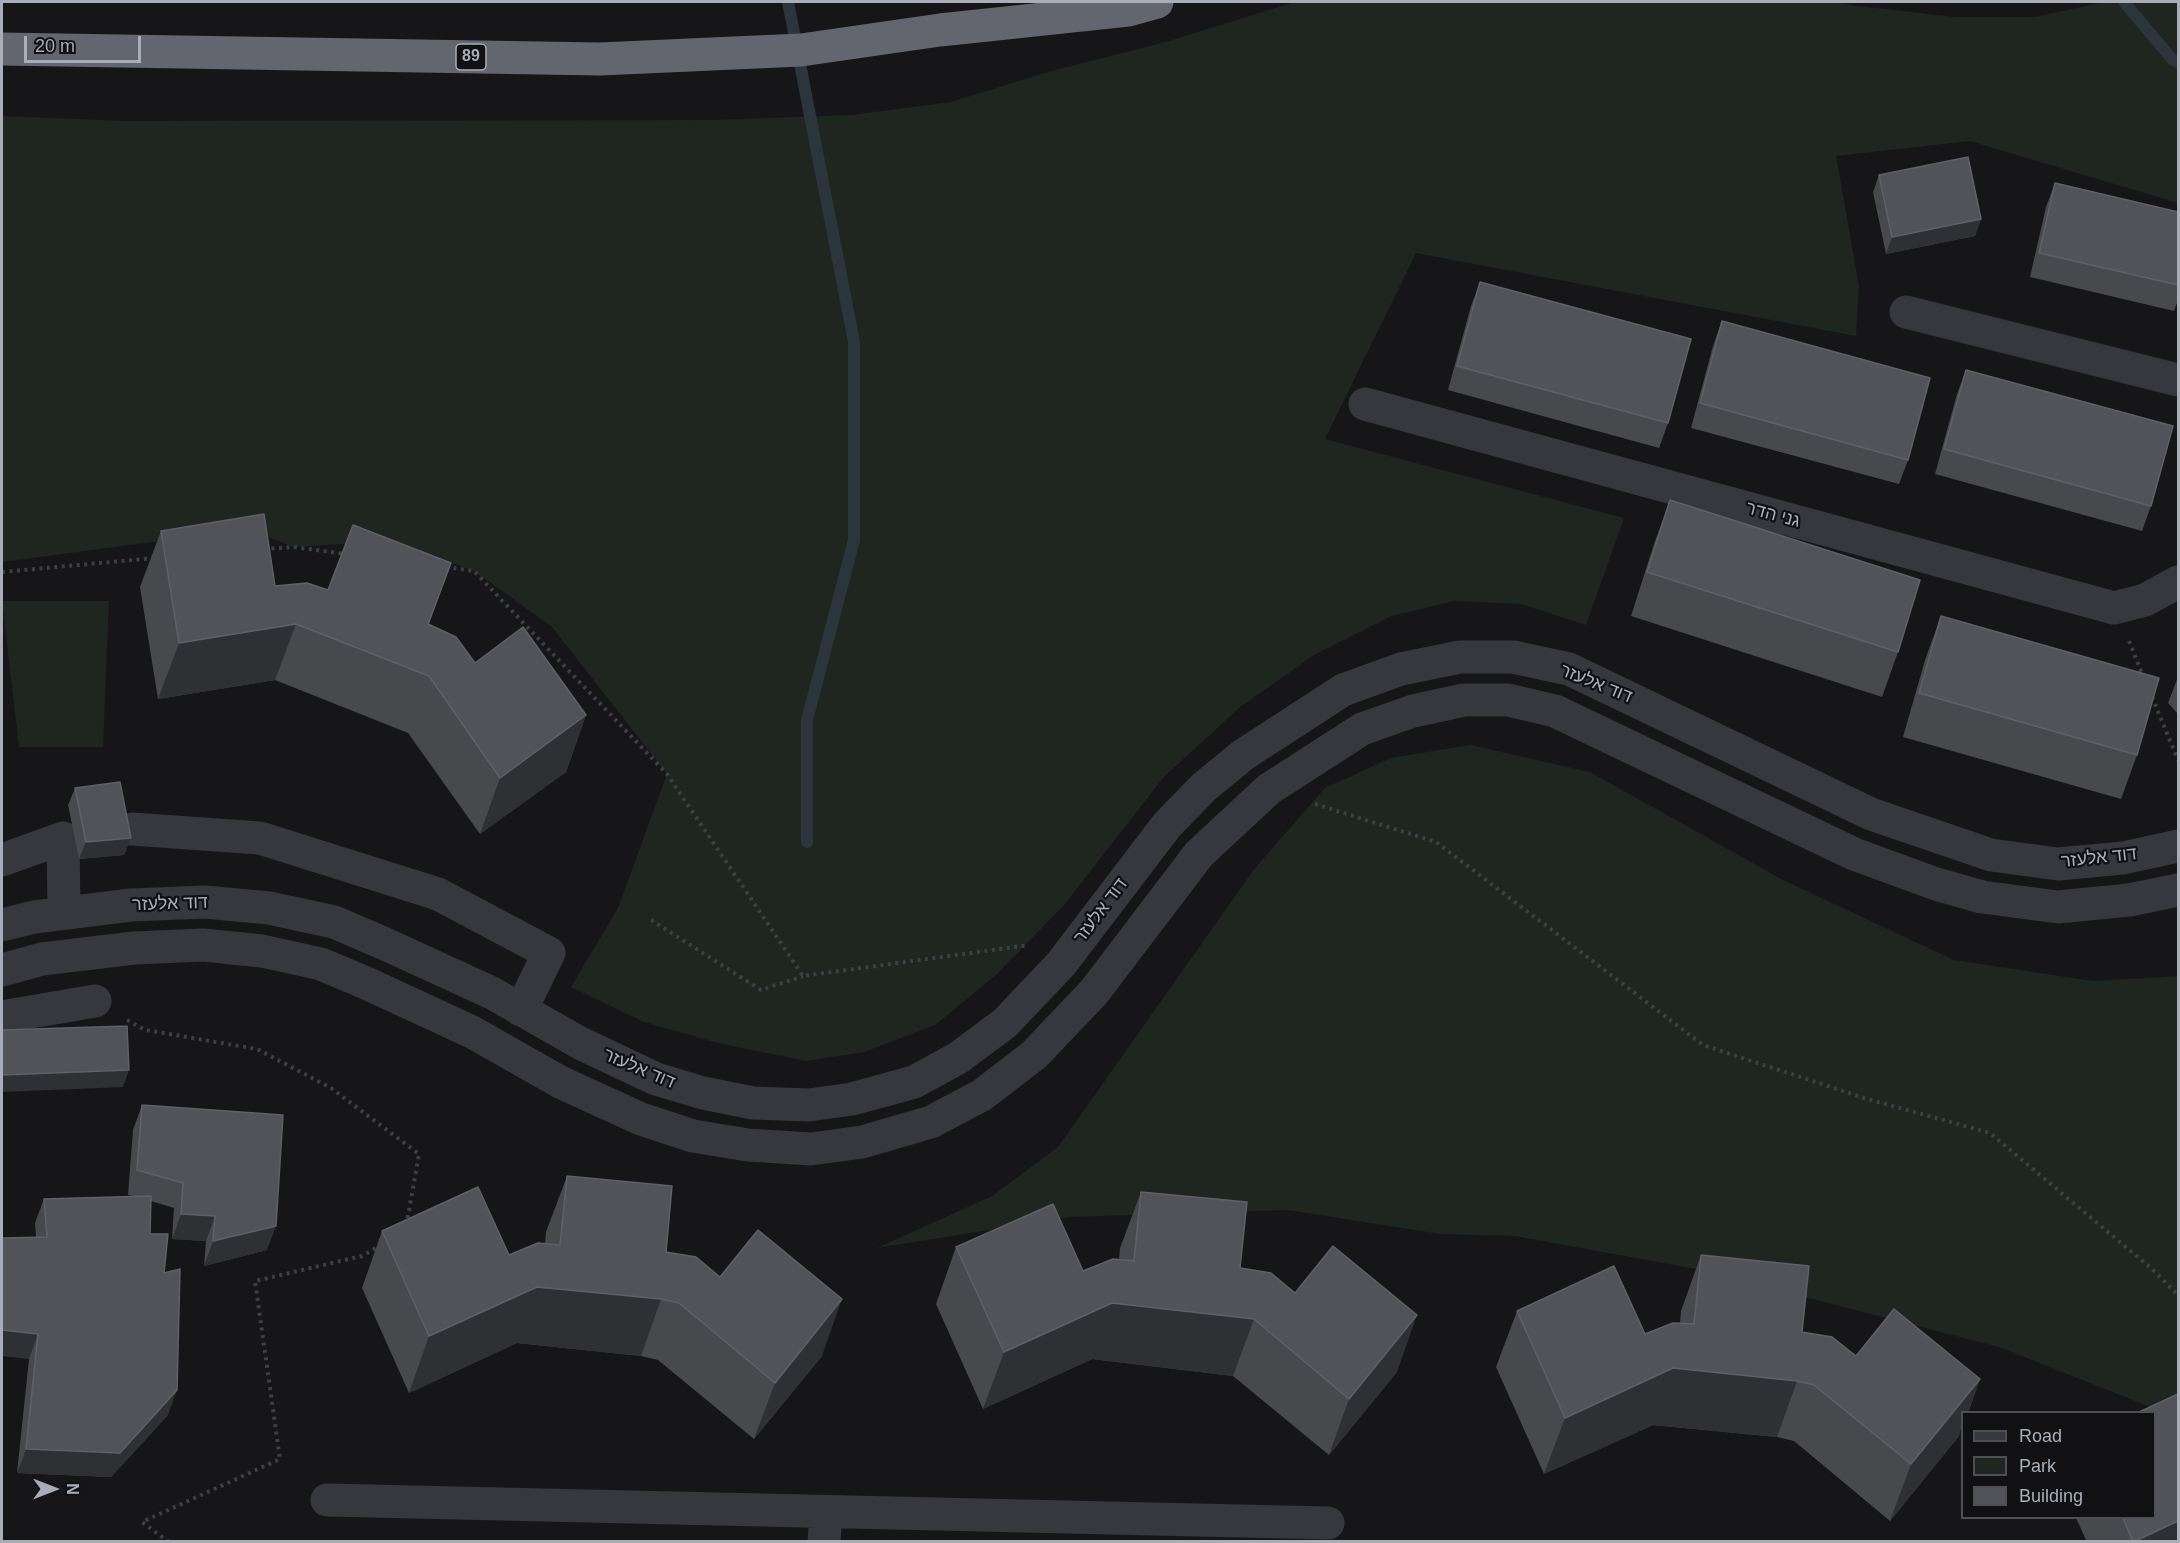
<!DOCTYPE html>
<html>
<head>
<meta charset="utf-8">
<style>
  body { margin:0 }
  #map { position:relative; width:2180px; height:1543px; overflow:hidden; background:#161618; font-family:Arial,sans-serif }
  canvas { display:block }
  .frame { position:absolute; inset:0; border:3px solid #a8adb8; pointer-events:none }
  .legend { position:absolute; left:1961px; top:1411px; width:195px; height:108px; box-sizing:border-box; background:#111113; border:2px solid #4d4f55; margin:0; padding:8px 10px; list-style:none; font-size:18px; color:#a8adb8 }
  .legend li { display:flex; align-items:center; gap:12px; height:30px }
  .legend b { width:30px; border:2px solid #4d4f55 }
  .north { position:absolute; left:24px; top:1459px; width:60px; height:60px; -webkit-text-stroke:4px #111113; paint-order:stroke; rotate:90deg; font-size:16px; font-weight:700; line-height:24px; text-align:center; color:#a8adb8 }
  .north::after { content:''; display:block; margin:auto; width:21px; height:27px; background:#a8adb8; clip-path:polygon(50% 0,100% 100%,50% 72%,0 100%) }
  .scale { position:absolute; left:24px; top:36px; width:117px; height:27px; box-sizing:border-box; border:3px solid #a8adb8; border-top:0; padding-left:8px; font-size:18px; line-height:21px; white-space:nowrap; color:#a8adb8; -webkit-text-stroke:4px #111113; paint-order:stroke }
</style>
</head>
<body>
<div id="map">
<canvas width="2180" height="1543"></canvas>
<div class="frame"></div>
<ul class="legend">
<li><b style="height:8px;background:#37383d"></b>Road</li>
<li><b style="height:16px;background:#1e261f"></b>Park</li>
<li><b style="height:16px;background:#525359"></b>Building</li>
</ul>
<div class="north">N</div>
<div class="scale">20 m</div>
</div>
<script>
const c = document.querySelector('canvas').getContext('2d');
c.lineJoin = 'round';
function fillPath(path, color) {
  c.fillStyle = color;
  c.fill(path, 'evenodd');
}
function toPath(rows) {
  const path = new Path2D();
  for (const r of rows) {
    path.moveTo(r[0], r[1]);
    for (let i = 2; i < r.length; i += 2) path.lineTo(r[i], r[i + 1]);
  }
  return path;
}
function stroke(path, color, width, dash) {
  c.strokeStyle = color;
  c.lineWidth = width;
  c.lineCap = dash ? 'butt' : 'round';
  c.setLineDash(dash || []);
  c.stroke(path);
}
function label(font, color, halo, rows, align = 'center') {
  c.font = font + ' Arial,Heebo,sans-serif';
  c.lineWidth = 4.5;
  c.setLineDash([]);
  c.textBaseline = 'middle';
  c.strokeStyle = halo;
  c.fillStyle = color;
  for (const [text, x, y, turn = 0] of rows) {
    c.save();
    c.translate(x, y);
    c.rotate((+turn || 0) * Math.PI / 180);
    c.textAlign = isNaN(turn) ? turn : align;
    if (halo) c.strokeText(text, 0, 0);
    c.fillText(text, 0, 0);
    c.restore();
  }
}
fillPath(toPath([
  [1295,2,1839,2,1850,5,1955,17,2035,17,2104,2,2178,2,2178,203,1970,141,1836,156,1859,286,1856,336,1416,253,1325,439,1624,518,1586,625,1521,604,1454,601,1392,616,1316,654,1240,707,1163,778,1064,905,996,975,935,1025,864,1052,806,1061,718,1043,644,1022,571,987,618,908,667,774,552,627,474,571,391,541,293,547,250,529,2,562,2,116,125,121,714,120,852,115,951,102,1048,72,1169,41],
  [2,601,109,601,103,747,19,747],
  [1470,745,1590,772,1783,880,1954,960,2093,981,2178,976,2178,1412,2153,1408,1999,1347,1696,1269,1515,1236,1440,1234,1288,1210,1070,1217,877,1248,992,1196,1058,1147,1255,868,1325,788,1391,758]
]), '#1e261f');
stroke(toPath([
  [788,2,854,342,854,540,807,720,807,842],
  [2124,2,2172,59,2178,62]
]), '#2c353c', 12);
stroke(toPath([
  [264,549,293,547,346,554],
  [446,567,474,571,667,774,803,976,1029,945],
  [2,572,155,558],
  [2129,641,2143,676],
  [2152,697,2178,760],
  [1315,804,1436,842,1703,1045,1864,1098,1990,1133,2152,1269,2178,1295],
  [651,920,761,990,803,976],
  [127,1020,145,1030,257,1049,331,1088,419,1154,407,1222],
  [169,1542,142,1522,280,1459,255,1281,362,1256,378,1247]
]), '#3d3f44', 4, [3, 4.5]);
stroke(toPath([
  [1906,312,2178,380],
  [1365,404,2114,608,2145,600,2178,582],
  [132,829,260,838,438,894,549,953,521,1010],
  [2,860,63,838,64,913],
  [2,925,34,917,131,905,205,902,269,908,334,922,383,943,492,993,580,1043,656,1079,703,1093,753,1103,809,1105,852,1099,914,1082,958,1058,1005,1023,1061,964,1167,825,1204,787,1243,755,1343,690,1401,669,1460,657,1513,657,1569,669,1871,814,1991,855,2058,864,2123,858,2178,846],
  [2,970,42,959,134,948,203,945,262,951,321,964,366,983,472,1032,560,1082,641,1119,693,1136,748,1145,811,1149,862,1142,931,1122,982,1095,1034,1055,1094,992,1199,854,1269,789,1362,729,1413,711,1464,700,1508,700,1555,711,1854,854,1936,884,1982,897,2058,907,2129,900,2178,890],
  [2,1017,95,1001],
  [327,1500,1328,1523],
  [824,1542,826,1512]
]), '#37383d', 33);
stroke(toPath([
  [2,49,600,59,801,50,940,30,1128,10,1157,2]
]), '#63666e', 33);
fillPath(toPath([
  [1879,175,1981,219,1975,236,1886,254,1873,192],
  [2055,183,2178,212,2178,300,2174,311,2030,277,2046,207],
  [1480,282,1668,423,1659,448,1448,390,1471,306],
  [1722,321,1908,460,1899,484,1691,428,1713,346],
  [1966,370,2151,506,2142,531,1935,474,1957,394],
  [1670,500,1898,652,1882,697,1631,616,1654,544],
  [161,531,275,586,328,590,451,563,429,624,475,663,586,715,566,772,480,834,408,733,275,680,158,699,140,587],
  [1941,616,2137,755,2121,799,1903,737,1925,660],
  [2178,677,2178,714,2168,703],
  [75,788,131,838,124,855,79,859,68,805],
  [142,1105,267,1250,204,1266,206,1241,172,1239,174,1208,151,1201,150,1234,164,1273,168,1415,111,1477,17,1473,29,1359,36,1237,35,1223,44,1199,134,1196,128,1195,133,1130],
  [567,1176,666,1252,720,1277,822,1356,754,1439,658,1360,641,1356,517,1343,409,1393,362,1288,382,1231,509,1255,545,1244,546,1232],
  [1141,1192,1240,1268,1295,1293,1397,1372,1329,1455,1233,1376,1092,1359,983,1409,936,1304,956,1247,1083,1271,1119,1260,1120,1248],
  [1701,1255,1802,1332,1856,1356,1980,1379,1968,1413,1962,1413,1959,1436,1890,1521,1794,1441,1777,1437,1653,1425,1544,1474,1496,1367,1517,1311,1645,1334,1680,1323,1681,1311],
  [2076,1518,2154,1518,2178,1542,2087,1542]
]), '#47494d');
fillPath(toPath([
  [1981,219,1975,236,1886,254,1892,237],
  [296,624,275,680,158,699,179,643],
  [586,715,566,772,480,834,500,778],
  [131,838,124,855,79,859,86,842],
  [129,1070,123,1087,2,1092,2,1075],
  [181,1214,215,1216,206,1241,172,1239],
  [276,1226,267,1250,204,1266,213,1241],
  [537,1287,661,1299,641,1356,517,1343,409,1393,429,1336],
  [842,1299,822,1356,754,1439,775,1383],
  [1112,1303,1254,1319,1233,1376,1092,1359,983,1409,1004,1352],
  [1417,1315,1397,1372,1329,1455,1349,1399],
  [2,1330,38,1334,29,1359,2,1356],
  [1673,1368,1797,1381,1777,1437,1653,1425,1544,1474,1565,1418],
  [1980,1379,1968,1413,1962,1413,1962,1426,1959,1436,1890,1521,1911,1464],
  [177,1390,168,1415,111,1477,17,1473,26,1449],
  [2178,1521,2178,1542,2134,1542]
]), '#2f3033');
const building = toPath([
  [1968,157,1981,219,1892,237,1879,175,1968,157],
  [2055,183,2178,212,2178,285,2039,253,2055,183],
  [1480,282,1691,339,1668,423,1457,366,1480,282],
  [1722,321,1930,378,1908,460,1700,403,1722,321],
  [1966,370,2173,426,2151,506,1944,449,1966,370],
  [1670,500,1920,580,1898,652,1647,572,1670,500],
  [264,514,275,586,307,583,328,590,353,525,451,563,428,624,456,637,475,663,523,627,586,715,500,778,429,676,296,624,179,643,161,531,264,514],
  [1941,616,2159,678,2137,755,1919,693,1941,616],
  [120,782,131,838,86,842,75,788,120,782],
  [127,1026,129,1070,2,1075,2,1030,127,1026],
  [142,1105,283,1115,276,1226,213,1241,215,1216,181,1214,183,1183,137,1170,142,1105],
  [567,1176,672,1186,666,1252,696,1257,720,1277,758,1230,842,1299,775,1383,679,1303,661,1299,537,1287,429,1336,382,1231,478,1187,509,1255,538,1243,560,1245,567,1176],
  [1141,1192,1247,1202,1240,1268,1271,1273,1295,1293,1333,1246,1417,1315,1349,1399,1254,1319,1112,1303,1004,1352,956,1247,1053,1204,1083,1271,1113,1259,1134,1261,1141,1192],
  [151,1196,150,1234,168,1234,164,1273,180,1269,177,1390,120,1453,26,1449,38,1334,2,1330,2,1238,47,1237,44,1199,151,1196],
  [1701,1255,1809,1266,1802,1332,1832,1337,1856,1356,1894,1309,1980,1379,1911,1464,1814,1385,1797,1381,1673,1368,1565,1418,1517,1311,1614,1266,1645,1334,1673,1323,1694,1324,1701,1255],
  [2178,1394,2178,1521,2133,1542,2123,1518,2154,1518,2154,1413,2137,1413,2178,1394]
]);
fillPath(building, '#525359');
stroke(building, '#5f6168', 1.5);
for (const [x, y, w] of [
  [471,57,30]
]) {
  const box = new Path2D();
  box.roundRect(x - w / 2, y - 13, w, 26, 4.5);
  c.fillStyle = '#111113';
  c.fill(box);
  stroke(box, '#a8adb8', 1.5);
}
label('bold 16px', '#a8adb8', null, [
  ["89",471,57]
]);
label('18px', '#a8adb8', '#111113', [
  ["גני הדר",1773,515,15],
  ["דוד אלעזר",1596,684,22],
  ["דוד אלעזר",2099,858,-6],
  ["דוד אלעזר",170,904,-2],
  ["דוד אלעזר",1101,911,-53],
  ["דוד אלעזר",639,1069,23]
]);
</script>
</body>
</html>
